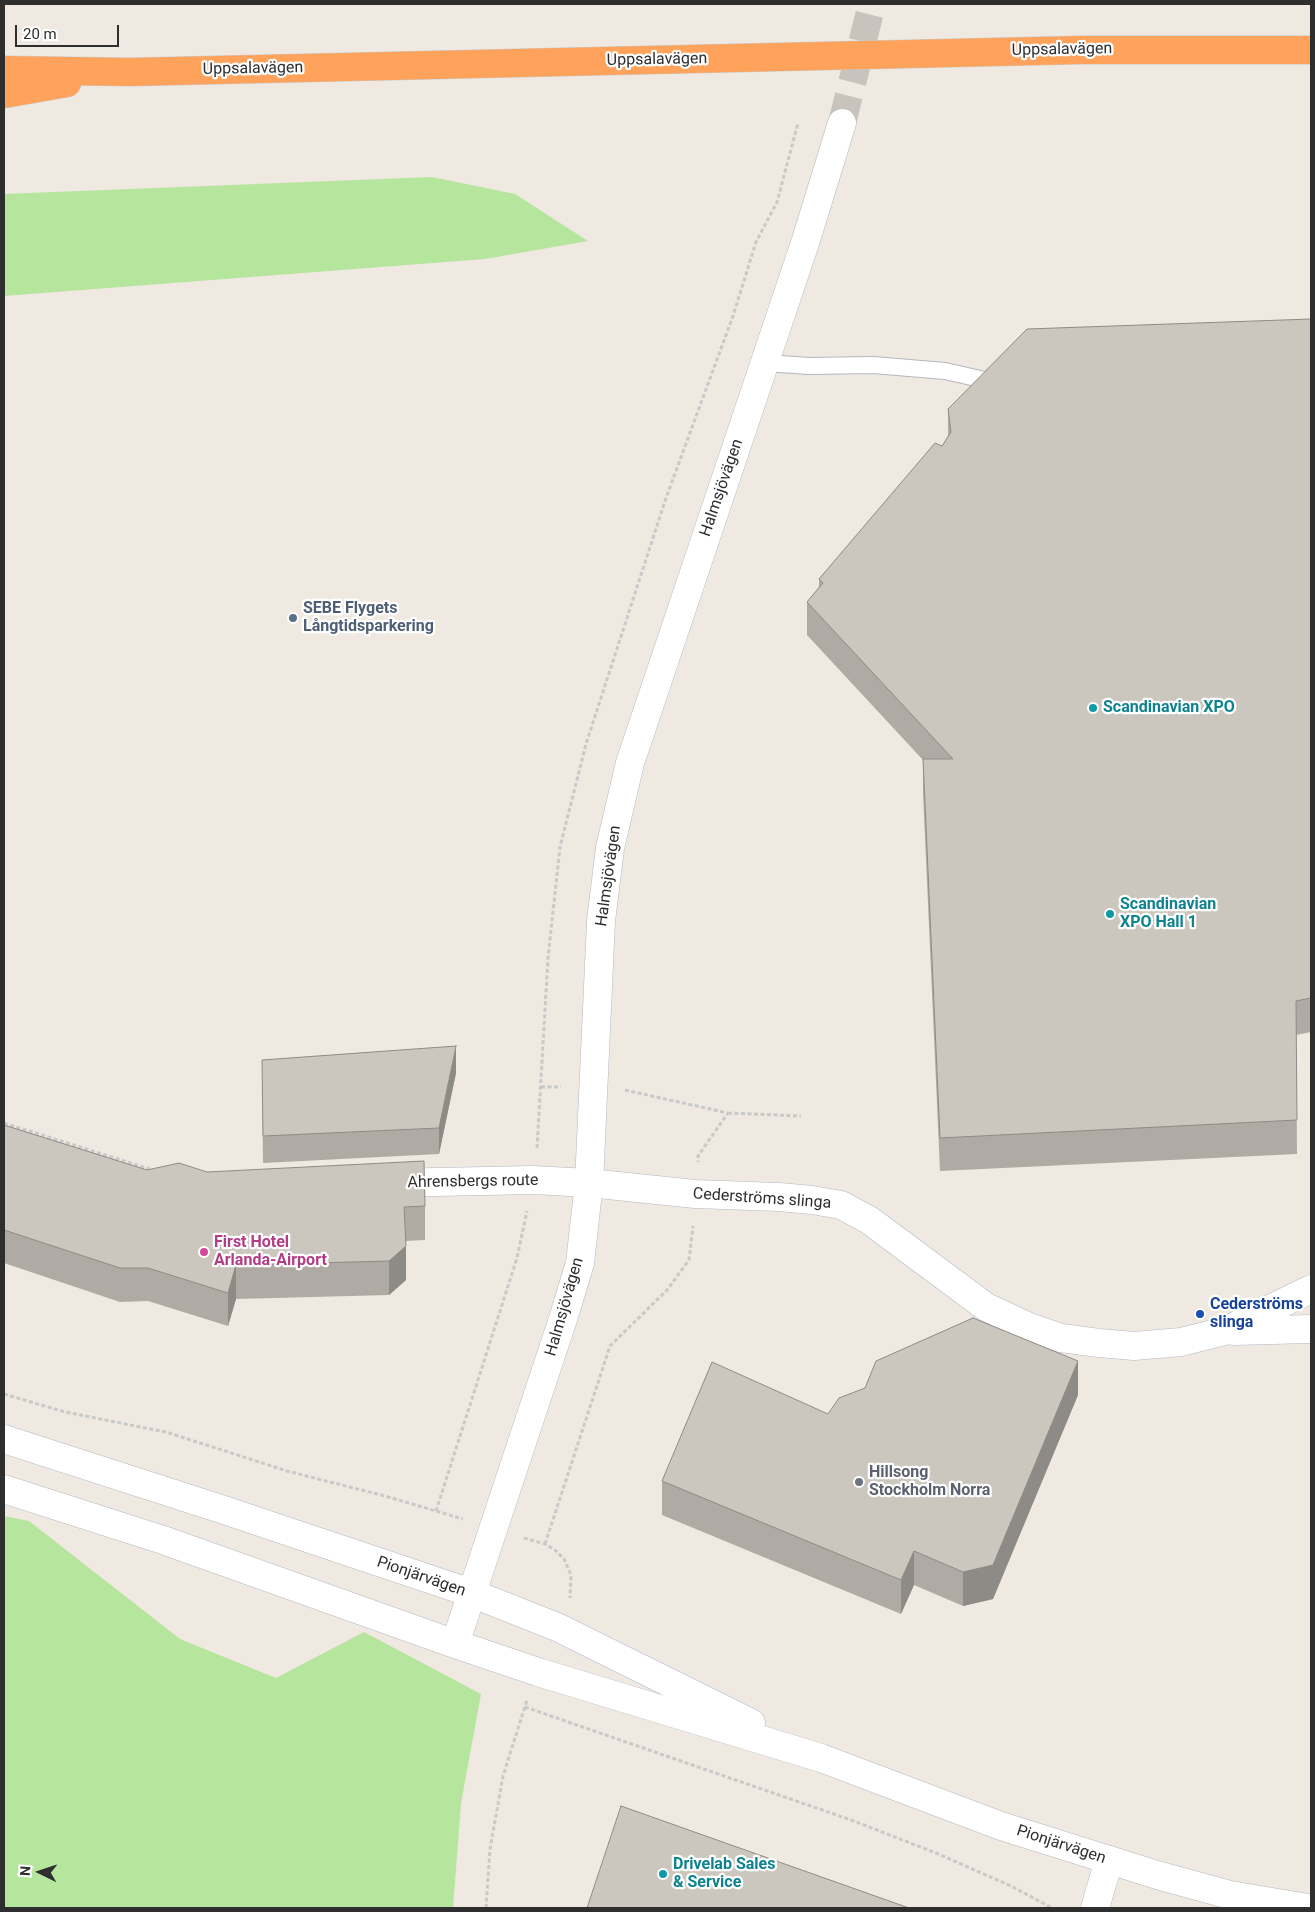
<!DOCTYPE html>
<html>
<head>
<meta charset="utf-8">
<style>
  body { margin:0 }
  #map { position:relative; width:1315px; height:1912px; overflow:hidden; background:#efe9e1; font-family:Roboto,sans-serif }
  canvas { display:block }
  .frame { position:absolute; inset:0; border:5px solid #2e2e2e; pointer-events:none }
  .north { position:absolute; left:15px; top:1847px; width:50px; height:50px; -webkit-text-stroke:4px #fff; paint-order:stroke; rotate:274deg; font-size:14px; font-weight:700; line-height:20px; text-align:center; color:#2e2e2e }
  .north::after { content:''; display:block; margin:auto; width:18px; height:22px; background:#2e2e2e; clip-path:polygon(50% 0,100% 100%,50% 72%,0 100%) }
  .scale { position:absolute; left:15px; top:25px; width:104px; height:22px; box-sizing:border-box; border:2px solid #2e2e2e; border-top:0; padding-left:6px; font-size:15px; line-height:18px; white-space:nowrap; color:#2e2e2e; -webkit-text-stroke:4px #fff; paint-order:stroke }
</style>
</head>
<body>
<div id="map">
<canvas width="1315" height="1912"></canvas>
<div class="frame"></div>
<div class="north">N</div>
<div class="scale">20 m</div>
</div>
<script>
const c = document.querySelector('canvas').getContext('2d');
c.lineJoin = 'round';
function fillPath(path, color) {
  c.fillStyle = color;
  c.fill(path, 'evenodd');
}
function toPath(rows) {
  const path = new Path2D();
  for (const r of rows) {
    path.moveTo(r[0], r[1]);
    for (let i = 2; i < r.length; i += 2) path.lineTo(r[i], r[i + 1]);
  }
  return path;
}
function stroke(path, color, width, dash) {
  c.strokeStyle = color;
  c.lineWidth = width;
  c.lineCap = dash ? 'butt' : 'round';
  c.setLineDash(dash || []);
  c.stroke(path);
}
function label(font, color, halo, rows, align = 'center') {
  c.font = font + ' Roboto,sans-serif';
  c.lineWidth = 4.5;
  c.setLineDash([]);
  c.textBaseline = 'middle';
  c.strokeStyle = halo;
  c.fillStyle = color;
  for (const [text, x, y, turn = 0] of rows) {
    c.save();
    c.translate(x, y);
    c.rotate((+turn || 0) * Math.PI / 180);
    c.textAlign = isNaN(turn) ? turn : align;
    if (halo) c.strokeText(text, 0, 0);
    c.fillText(text, 0, 0);
    c.restore();
  }
}
fillPath(toPath([
  [432,177,515,194,588,241,485,259,4,296,4,194],
  [4,1516,29,1521,180,1639,276,1678,364,1632,481,1694,461,1803,453,1908,4,1908]
]), '#b6e59e');
stroke(toPath([
  [842,123,872,4]
]), '#c8c4bd', 28, [28, 14]);
const lane = toPath([
  [765,363,809,366,873,365,945,371,998,383]
]);
const street = toPath([
  [388,1183,533,1180,589,1183,695,1194,779,1197,812,1200,841,1205,869,1220,986,1307,1029,1327,1061,1338,1099,1343,1134,1346,1181,1342,1225,1331,1311,1289],
  [1234,1331,1311,1329],
  [1095,1908,1109,1860]
]);
const secondary = toPath([
  [4,1439,221,1509,471,1593,557,1627,751,1723],
  [4,1489,163,1540,455,1644,538,1672,821,1758,1001,1826,1157,1875,1230,1895,1308,1908],
  [455,1644,563,1319,580,1263,589,1183,601,921,610,848,630,763,806,240,842,123]
]);
const highway = toPath([
  [4,70,130,72,1081,50,1311,50],
  [4,94,67,83]
]);
stroke(lane, '#b4b7c1', 18);
stroke(street, '#b4b7c1', 29);
stroke(secondary, '#b4b7c1', 29);
stroke(highway, '#c9c9c9', 29);
stroke(toPath([
  [541,1087,561,1087],
  [625,1090,728,1113,698,1156,698,1162],
  [728,1113,801,1116],
  [4,1123,153,1170],
  [537,1148,548,958,560,847,586,744,666,498,733,316,756,242,777,202,798,123],
  [4,1394,65,1412,166,1432,287,1471,385,1496,463,1519],
  [436,1511,517,1258,527,1211],
  [524,1538,545,1544,555,1550,564,1559,571,1575,570,1598],
  [545,1544,610,1346,667,1290,689,1260,693,1226],
  [525,1707,851,1820,936,1853,1011,1886,1052,1908],
  [486,1908,490,1849,503,1776,527,1700]
]), '#c9c9c9', 3, [4, 2.5]);
stroke(lane, '#fff', 16);
stroke(street, '#fff', 28);
stroke(secondary, '#fff', 28);
stroke(highway, '#ffa35c', 28);
fillPath(toPath([
  [1311,319,1311,1032,1296,1035,1297,1154,940,1171,923,793,923,760,807,635,807,602,819,587,819,579,942,446,948,436,948,409],
  [456,1073,439,1154,263,1163,262,1086],
  [4,1125,147,1170,207,1172,425,1206,425,1240,405,1241,406,1280,389,1295,236,1299,228,1326,148,1301,120,1302,4,1263],
  [1078,1395,993,1599,963,1606,914,1585,901,1614,662,1515,662,1481,828,1414]
]), '#afaba4');
fillPath(toPath([
  [456,1046,456,1073,439,1154,439,1128],
  [406,1246,406,1280,389,1295,389,1261],
  [236,1265,236,1299,228,1326,228,1293],
  [1078,1361,1078,1395,993,1599,963,1606,963,1572],
  [914,1551,914,1585,901,1614,901,1580]
]), '#8e8b86');
const building = toPath([
  [1311,319,1311,998,1296,1001,1297,1120,940,1138,923,759,953,759,807,602,823,583,819,579,935,443,942,446,951,432,948,409,1027,329,1311,319],
  [456,1046,439,1128,263,1136,262,1060,456,1046],
  [4,1125,147,1170,179,1163,207,1172,424,1161,425,1206,404,1207,406,1246,389,1261,236,1265,228,1293,148,1268,120,1268,4,1230,4,1125],
  [973,1318,1078,1361,993,1565,963,1572,914,1551,901,1580,662,1481,712,1362,828,1414,839,1398,865,1388,876,1361,973,1318],
  [621,1806,909,1908,587,1908,621,1806]
]);
fillPath(building, '#cbc7bf');
stroke(building, '#8e8b86', 1);
for (const [x, y, r, color] of [
  [293,618,5,"#5c6f8a"],
  [1093,708,5,"#0f9aa8"],
  [1110,914,5,"#0f9aa8"],
  [204,1252,5,"#d1479c"],
  [1200,1314,5,"#1a4fb4"],
  [859,1482,5,"#6b7280"],
  [663,1874,5,"#0f9aa8"]
]) {
  const dot = new Path2D();
  dot.arc(x, y, r, 0, 2 * Math.PI);
  c.fillStyle = color;
  c.fill(dot);
  stroke(dot, '#fff', 2);
}
label('16px', '#2e2e2e', '#fff', [
  ["Uppsalavägen",1062,50,-1],
  ["Uppsalavägen",657,60,-1],
  ["Uppsalavägen",253,69,-1],
  ["Halmsjövägen",722,488,-71],
  ["Halmsjövägen",609,876,-82],
  ["Ahrensbergs route",473,1182,-1],
  ["Cederströms slinga",762,1199,4],
  ["Halmsjövägen",565,1307,-74],
  ["Pionjärvägen",421,1577,19],
  ["Pionjärvägen",1061,1845,18]
]);
label('bold 16px', '#4e5e75', '#fff', [
  ["SEBE Flygets",303,609],
  ["Långtidsparkering",303,627]
], 'left');
label('bold 16px', '#0d838f', '#fff', [
  ["Scandinavian XPO",1103,708],
  ["Scandinavian",1120,905],
  ["XPO Hall 1",1120,923],
  ["Drivelab Sales",673,1865],
  ["& Service",673,1883]
], 'left');
label('bold 16px', '#b23c85', '#fff', [
  ["First Hotel",214,1243],
  ["Arlanda-Airport",214,1261]
], 'left');
label('bold 16px', '#164399', '#fff', [
  ["Cederströms",1210,1305],
  ["slinga",1210,1323]
], 'left');
label('bold 16px', '#5b616d', '#fff', [
  ["Hillsong",869,1473],
  ["Stockholm Norra",869,1491]
], 'left');
</script>
</body>
</html>
